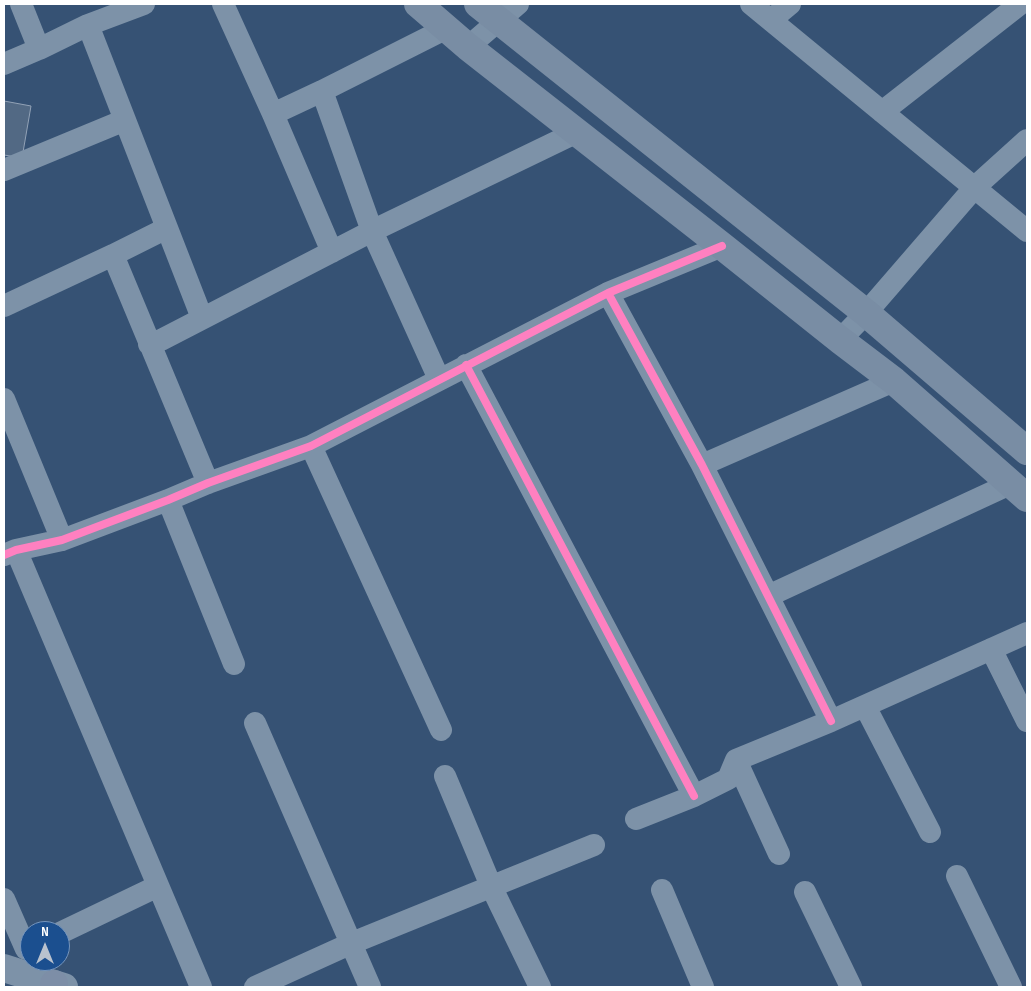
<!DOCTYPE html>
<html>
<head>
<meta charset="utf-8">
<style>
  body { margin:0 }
  #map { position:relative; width:1031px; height:991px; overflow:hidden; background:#365274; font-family:"Sofia Sans Condensed",sans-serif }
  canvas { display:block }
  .frame { position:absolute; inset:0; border:5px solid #fff; pointer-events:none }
  .north { position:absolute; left:20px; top:921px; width:50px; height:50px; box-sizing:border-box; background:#1b4f8f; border:1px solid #7695bc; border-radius:50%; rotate:0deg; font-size:14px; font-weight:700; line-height:20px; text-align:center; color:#fff }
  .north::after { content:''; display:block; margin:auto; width:18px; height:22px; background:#b9c2ce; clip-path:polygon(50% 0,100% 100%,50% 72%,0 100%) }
</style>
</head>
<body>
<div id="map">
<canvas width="1031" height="991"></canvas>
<div class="frame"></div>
<div class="north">N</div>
</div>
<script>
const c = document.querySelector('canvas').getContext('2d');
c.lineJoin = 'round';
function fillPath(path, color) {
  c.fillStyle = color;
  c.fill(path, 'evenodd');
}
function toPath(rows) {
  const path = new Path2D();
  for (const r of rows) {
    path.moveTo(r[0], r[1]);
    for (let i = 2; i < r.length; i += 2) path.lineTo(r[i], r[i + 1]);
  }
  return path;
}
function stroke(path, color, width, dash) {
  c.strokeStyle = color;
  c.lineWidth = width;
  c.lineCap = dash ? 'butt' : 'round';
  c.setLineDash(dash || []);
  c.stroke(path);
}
const building = toPath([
  [4,101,31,106,22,158,4,155,4,101]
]);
fillPath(building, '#526984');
stroke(building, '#92a2b6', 1);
stroke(toPath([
  [21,4,39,49],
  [223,4,273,114,332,252],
  [751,4,1027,231],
  [772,19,790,4],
  [88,25,202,318],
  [468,47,518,4],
  [4,64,39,49,88,25,144,4],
  [322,91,372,231,439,379],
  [882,112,1020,4],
  [273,114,322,91,447,28],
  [4,170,125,120],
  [113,255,208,483],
  [608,293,702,465,831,721],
  [4,306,113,255,167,228],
  [840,340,866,313,975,187,1027,140],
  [149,344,161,340,372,231,577,132],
  [466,365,694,796],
  [4,399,62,540],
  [311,446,441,730],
  [702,465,894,381],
  [168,500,234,664],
  [16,550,201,987],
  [4,555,16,550,62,540,168,500,208,483,311,446,608,293,722,246],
  [768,596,1010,484],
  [991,649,1027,721],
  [865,706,930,832],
  [255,723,370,987],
  [736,760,779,854],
  [445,776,491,886,540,987],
  [636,819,694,796,728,779,736,760,831,721,1027,633],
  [957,876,1011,987],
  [662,890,703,987],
  [805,892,851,987],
  [4,899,26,949],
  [60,933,158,886],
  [255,987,352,943,594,845]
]), '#7d92a8', 22);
stroke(toPath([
  [4,968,64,987]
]), '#7d92a8', 28);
stroke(toPath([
  [418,4,468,47,722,246,840,340,894,381,1027,498],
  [478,4,866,313,1027,451]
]), '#798da4', 28);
stroke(toPath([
  [54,987,54,984]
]), '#7d8ea7', 28);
stroke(toPath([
  [608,293,702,465,831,721],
  [466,365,694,796],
  [4,555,16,550,62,540,168,500,208,483,311,446,608,293,722,246]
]), '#ff80c0', 8);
</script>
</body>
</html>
